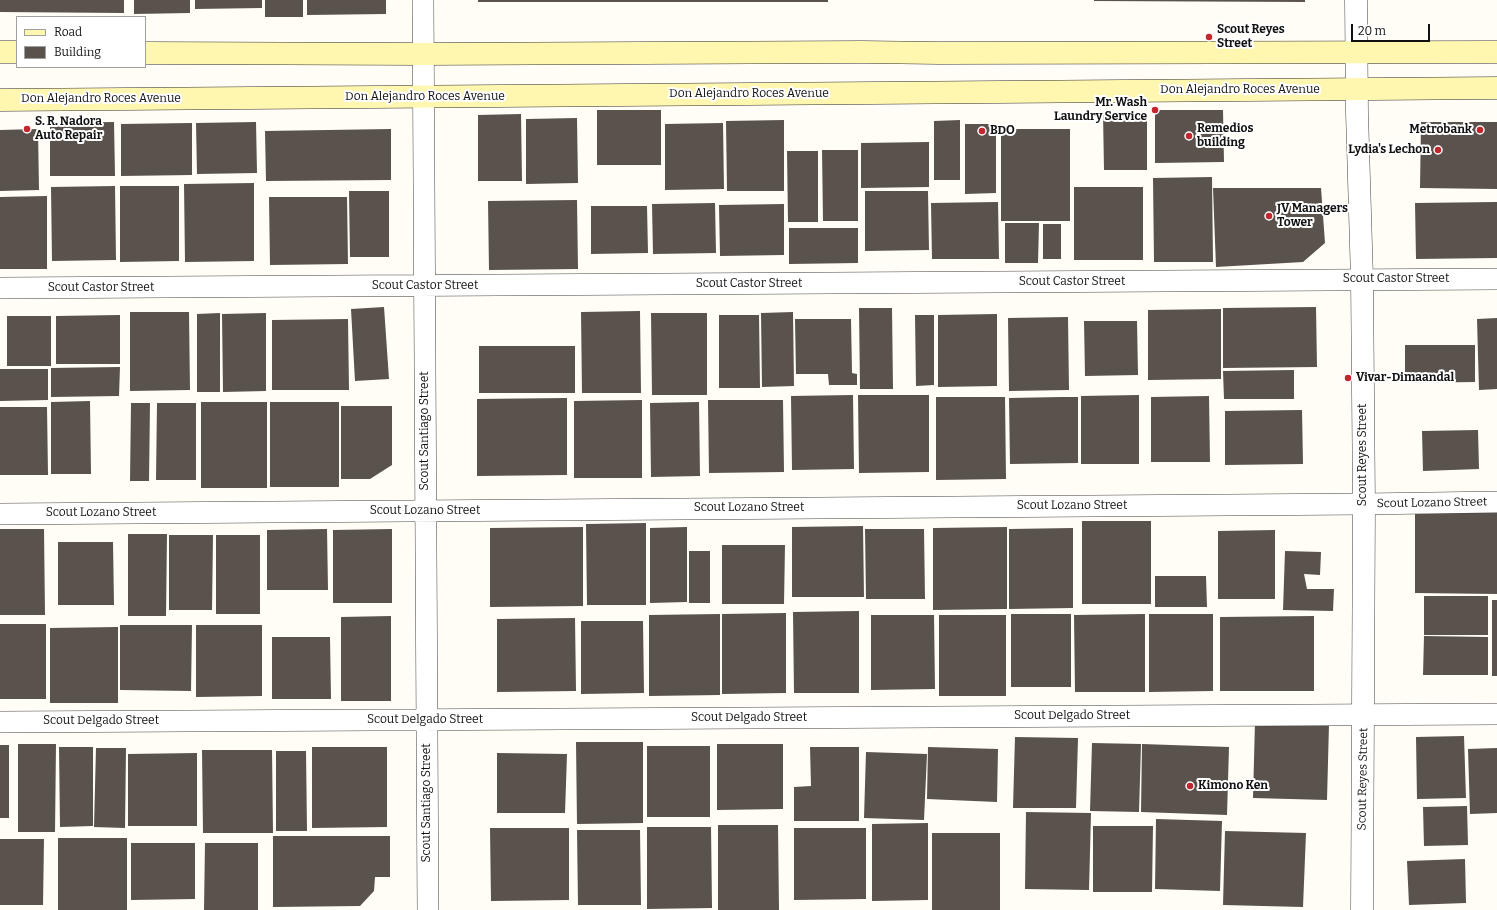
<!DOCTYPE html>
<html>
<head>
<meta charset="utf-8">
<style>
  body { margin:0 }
  #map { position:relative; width:1497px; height:910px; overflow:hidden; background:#fffdf5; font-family:Bitter,serif }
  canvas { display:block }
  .legend { position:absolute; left:16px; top:16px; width:130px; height:52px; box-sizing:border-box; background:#fff; border:1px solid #a0a0a0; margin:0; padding:5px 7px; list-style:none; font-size:12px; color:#111 }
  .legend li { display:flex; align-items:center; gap:8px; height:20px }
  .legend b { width:20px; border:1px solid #a0a0a0 }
  .scale { position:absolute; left:1351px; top:24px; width:79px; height:18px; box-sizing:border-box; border:2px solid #111; border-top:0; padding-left:5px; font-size:12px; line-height:14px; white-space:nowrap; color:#111; -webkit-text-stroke:3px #fff; paint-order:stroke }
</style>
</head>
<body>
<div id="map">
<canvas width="1497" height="910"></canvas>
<ul class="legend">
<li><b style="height:5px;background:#fff6b0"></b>Road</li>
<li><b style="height:11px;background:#5a524d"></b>Building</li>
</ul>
<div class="scale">20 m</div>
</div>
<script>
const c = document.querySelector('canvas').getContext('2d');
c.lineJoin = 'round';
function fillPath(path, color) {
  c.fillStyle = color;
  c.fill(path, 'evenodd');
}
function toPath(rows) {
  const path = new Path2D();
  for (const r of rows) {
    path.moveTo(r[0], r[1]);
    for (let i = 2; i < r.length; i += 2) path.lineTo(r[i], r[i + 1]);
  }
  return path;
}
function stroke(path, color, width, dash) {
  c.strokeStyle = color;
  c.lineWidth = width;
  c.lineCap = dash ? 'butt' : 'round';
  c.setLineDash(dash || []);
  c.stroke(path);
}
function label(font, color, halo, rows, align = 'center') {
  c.font = font + ' Bitter,serif';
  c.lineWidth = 4;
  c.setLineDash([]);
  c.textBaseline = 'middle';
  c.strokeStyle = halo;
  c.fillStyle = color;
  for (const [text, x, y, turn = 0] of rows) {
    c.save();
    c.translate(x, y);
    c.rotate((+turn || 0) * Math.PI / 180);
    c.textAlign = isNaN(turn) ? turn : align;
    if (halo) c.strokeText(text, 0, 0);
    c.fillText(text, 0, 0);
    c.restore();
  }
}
fillPath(toPath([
  [0,0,124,0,124,13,0,12],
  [134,0,190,0,190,13,134,14],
  [195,0,262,0,262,8,195,9],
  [265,0,303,0,303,17,265,17],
  [307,0,386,0,386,14,307,15],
  [478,0,828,0,828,2,478,2],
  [1094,0,1305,0,1305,2,1094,1],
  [597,110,661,110,661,165,597,165],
  [1155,110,1223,110,1224,162,1155,163],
  [1103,113,1147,113,1147,170,1104,170],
  [521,114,522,181,478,181,478,115],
  [577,118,578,183,526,184,526,119],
  [784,120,784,191,727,191,726,121],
  [960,120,960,180,934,180,934,121],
  [114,122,115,176,50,176,50,123],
  [256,122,257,173,197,174,196,123],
  [1421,122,1497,122,1497,189,1420,188],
  [192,123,192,175,121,176,121,124],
  [723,123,724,189,665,190,665,124],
  [965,124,996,124,996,193,965,194],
  [38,129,39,190,0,191,0,130],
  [391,129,391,180,266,181,265,131],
  [1001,129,1070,129,1070,221,1001,221],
  [929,142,929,187,861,188,861,143],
  [822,150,858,150,858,221,823,221],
  [787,151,818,151,818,222,788,222],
  [1212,177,1213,262,1154,262,1153,178],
  [254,183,254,261,185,262,184,184],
  [115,186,116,260,52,261,51,187],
  [120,186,179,186,179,261,120,262],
  [1074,187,1143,187,1143,260,1074,260],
  [1213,188,1321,188,1325,243,1303,262,1216,267],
  [349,191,389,191,389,257,350,257],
  [865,191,928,191,929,250,865,251],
  [47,196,47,269,0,269,0,197],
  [269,197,347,197,348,264,270,265],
  [577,200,578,269,489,270,488,201],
  [998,202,999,259,932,259,931,203],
  [1497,202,1497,258,1416,259,1415,203],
  [715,203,716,253,653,254,652,204],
  [784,204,784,255,720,256,719,205],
  [591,206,647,206,648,253,591,254],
  [1005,223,1039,223,1038,263,1005,263],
  [1043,224,1061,224,1061,259,1043,259],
  [789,228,858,228,858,263,789,264],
  [384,307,389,379,355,381,351,309],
  [1316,307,1317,367,1223,368,1223,308],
  [859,308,892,308,893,389,860,389],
  [1221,309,1221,379,1148,380,1148,310],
  [640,311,641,393,582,393,581,312],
  [130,312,189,312,190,390,130,391],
  [793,312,794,386,762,387,761,313],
  [220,313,220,392,197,392,197,314],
  [266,313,266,391,223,392,222,314],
  [651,313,707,313,707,395,652,395],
  [997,314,997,386,938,387,938,315],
  [120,315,120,364,56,364,56,316],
  [719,315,759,315,760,388,719,388],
  [915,315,934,315,934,385,916,386],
  [7,316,51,316,51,366,7,366],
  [1068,317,1069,390,1009,391,1008,318],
  [1497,318,1497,389,1479,390,1477,319],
  [348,319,349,390,272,390,272,320],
  [795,319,851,319,852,373,857,374,857,385,829,385,828,374,796,374],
  [1084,321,1137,321,1138,375,1085,376],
  [1405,345,1475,345,1475,382,1405,383],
  [479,346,575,346,575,393,479,393],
  [120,367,119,396,51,397,51,368],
  [0,369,48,369,48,400,0,401],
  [1294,370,1294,399,1224,399,1223,371],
  [853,395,854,469,792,470,791,396],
  [858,395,929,395,929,472,859,473],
  [1139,395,1139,464,1081,464,1081,396],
  [1209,396,1210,462,1151,462,1151,397],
  [936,397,1005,397,1006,479,936,480],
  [1061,397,1078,397,1078,463,1010,464,1009,398],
  [567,398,567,475,477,476,477,399],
  [642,400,642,478,574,478,574,401],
  [708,400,783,400,784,472,709,473],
  [90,401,91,474,51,474,51,402],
  [201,402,267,402,267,488,201,488],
  [270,402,339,402,339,487,270,487],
  [699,402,700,476,651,477,650,403],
  [131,403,150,403,149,481,130,481],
  [157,403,196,403,196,480,156,480],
  [341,406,392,406,392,465,370,479,341,479],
  [0,407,47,407,48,475,0,475],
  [1302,410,1303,464,1225,465,1225,411],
  [1478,430,1479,469,1423,471,1422,431],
  [1415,511,1497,511,1497,594,1415,593],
  [1082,521,1151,521,1151,604,1082,604],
  [646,523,646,605,587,605,586,524],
  [863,526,864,597,792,597,792,527],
  [583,527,583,606,490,607,490,528],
  [687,527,687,602,650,603,650,528],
  [1007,527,1007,609,933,610,933,528],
  [1073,528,1073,608,1009,609,1009,529],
  [0,529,44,529,45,615,0,615],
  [327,529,328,590,267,590,267,530],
  [392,529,392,603,333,603,333,530],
  [865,529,924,529,925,599,866,599],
  [1275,530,1275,599,1218,599,1218,531],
  [128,534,167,534,166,616,128,616],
  [169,535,213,535,212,610,169,610],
  [216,535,260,535,260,614,216,614],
  [58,542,113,542,114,605,58,605],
  [722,545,785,545,784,604,722,604],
  [689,551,710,551,710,603,689,603],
  [1285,551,1321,552,1320,575,1304,574,1307,589,1334,589,1333,611,1283,610],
  [1155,576,1206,576,1207,607,1155,607],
  [1424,596,1488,596,1488,635,1424,635],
  [1492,600,1497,600,1497,676,1492,676],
  [859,611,859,693,794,693,793,612],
  [786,613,786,693,722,694,722,614],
  [720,614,720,695,649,696,649,615],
  [1011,614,1071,614,1071,687,1011,687],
  [1145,614,1145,692,1075,692,1074,615],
  [1149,614,1213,614,1213,691,1149,692],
  [871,615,934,615,935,689,871,690],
  [939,615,1006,615,1006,696,939,696],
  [391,616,391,701,341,701,341,617],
  [1314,616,1314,691,1220,691,1220,617],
  [575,618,576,691,497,692,497,619],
  [581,621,643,621,644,693,581,694],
  [0,624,46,624,46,699,0,699],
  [120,625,192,625,191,691,120,690],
  [196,625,262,625,262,696,196,697],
  [118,627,118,703,50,703,50,628],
  [1424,636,1488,637,1488,675,1423,675],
  [272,637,330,637,331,699,272,699],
  [1255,722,1329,724,1327,800,1253,798],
  [1464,736,1466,798,1417,799,1416,737],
  [1015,737,1078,738,1076,808,1013,808],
  [576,742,643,742,643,823,577,824],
  [1092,743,1141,744,1139,812,1090,811],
  [18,744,56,744,55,832,18,832],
  [717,744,783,744,783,809,717,810],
  [1142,744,1229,747,1227,815,1141,812],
  [0,745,9,745,9,818,0,818],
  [647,746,710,746,710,817,647,817],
  [59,747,93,747,93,826,60,827],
  [312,747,387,747,387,827,312,828],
  [810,747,859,747,859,821,794,821,794,787,811,786],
  [928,747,998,749,997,802,927,799],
  [96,748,126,748,125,828,94,827],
  [1497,748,1497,813,1470,814,1468,749],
  [202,750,272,750,273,833,203,833],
  [276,751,306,751,307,831,276,831],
  [866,752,927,754,924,820,864,818],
  [197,753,197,826,128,826,128,754],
  [497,753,567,754,565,813,497,813],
  [1467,806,1468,845,1424,846,1423,807],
  [1026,812,1091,813,1089,890,1025,889],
  [1156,819,1222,821,1220,891,1155,889],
  [928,823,928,900,872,901,872,824],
  [718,825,778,825,779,910,718,910],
  [1093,826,1153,826,1152,892,1093,892],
  [647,827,711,827,712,908,647,909],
  [490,828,569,828,569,900,491,901],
  [794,828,866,828,866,899,794,900],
  [577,830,640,830,641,905,578,905],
  [1225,831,1306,833,1303,907,1223,905],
  [932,833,1000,833,1000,910,932,910],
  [273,836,390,836,390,877,375,877,374,891,360,906,273,907],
  [58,838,127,838,127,910,58,910],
  [0,839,44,839,43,905,0,905],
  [131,843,195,843,195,899,131,900],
  [205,843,258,843,258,910,204,910],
  [1465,859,1466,903,1409,905,1407,861]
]), '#5a524d');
const minor = toPath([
  [423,0,428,910],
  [0,288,1497,279],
  [0,514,1364,504,1497,502],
  [0,722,1497,714]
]);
const tertiary = toPath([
  [1356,0,1357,113,1362,279,1364,504,1362,910]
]);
const secondary = toPath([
  [0,52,17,52],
  [145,53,423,54,862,52,939,53,1497,52],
  [0,100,1497,88]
]);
stroke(minor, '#444', 22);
stroke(tertiary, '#444', 23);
stroke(secondary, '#333', 23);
stroke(minor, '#fff', 21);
stroke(tertiary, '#fff', 22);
stroke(secondary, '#fff6b0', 22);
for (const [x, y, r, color] of [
  [1209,37,4,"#c4262e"],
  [1155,110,4,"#c4262e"],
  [27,129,4,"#c4262e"],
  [1480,130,4,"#c4262e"],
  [982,131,4,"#c4262e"],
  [1189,136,4,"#c4262e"],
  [1438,150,4,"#c4262e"],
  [1269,216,4,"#c4262e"],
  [1348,378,4,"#c4262e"],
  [1190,786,4,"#c4262e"]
]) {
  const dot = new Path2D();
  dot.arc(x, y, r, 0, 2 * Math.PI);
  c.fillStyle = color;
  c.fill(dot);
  stroke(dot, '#fff', 1.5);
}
label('bold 12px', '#111', '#fff', [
  ["Scout Reyes",1217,30],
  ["Street",1217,44],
  ["Mr. Wash",1147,103,"right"],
  ["Laundry Service",1147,117,"right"],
  ["S. R. Nadora",35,122],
  ["Auto Repair",35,136],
  ["Remedios",1197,129],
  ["building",1197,143],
  ["Metrobank",1472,130,"right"],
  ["BDO",990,131],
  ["Lydia's Lechon",1430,150,"right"],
  ["JV Managers",1277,209],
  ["Tower",1277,223],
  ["Vivar-Dimaandal",1356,378],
  ["Kimono Ken",1198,786]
], 'left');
label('12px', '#111', '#fff', [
  ["Don Alejandro Roces Avenue",1240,90],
  ["Don Alejandro Roces Avenue",749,94],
  ["Don Alejandro Roces Avenue",425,97],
  ["Don Alejandro Roces Avenue",101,99],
  ["Scout Castor Street",1396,279],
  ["Scout Castor Street",1072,282],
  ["Scout Castor Street",749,284],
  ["Scout Castor Street",425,286],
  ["Scout Castor Street",101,288],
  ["Scout Santiago Street",425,431,-90],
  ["Scout Reyes Street",1363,455,-90],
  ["Scout Lozano Street",1432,503,-1],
  ["Scout Lozano Street",1072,506],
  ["Scout Lozano Street",749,508],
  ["Scout Lozano Street",425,511],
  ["Scout Lozano Street",101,513],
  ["Scout Delgado Street",1072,716],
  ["Scout Delgado Street",749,718],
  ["Scout Delgado Street",425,720],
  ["Scout Delgado Street",101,721],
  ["Scout Reyes Street",1363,779,-89],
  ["Scout Santiago Street",427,803,-90]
]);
</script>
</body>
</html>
